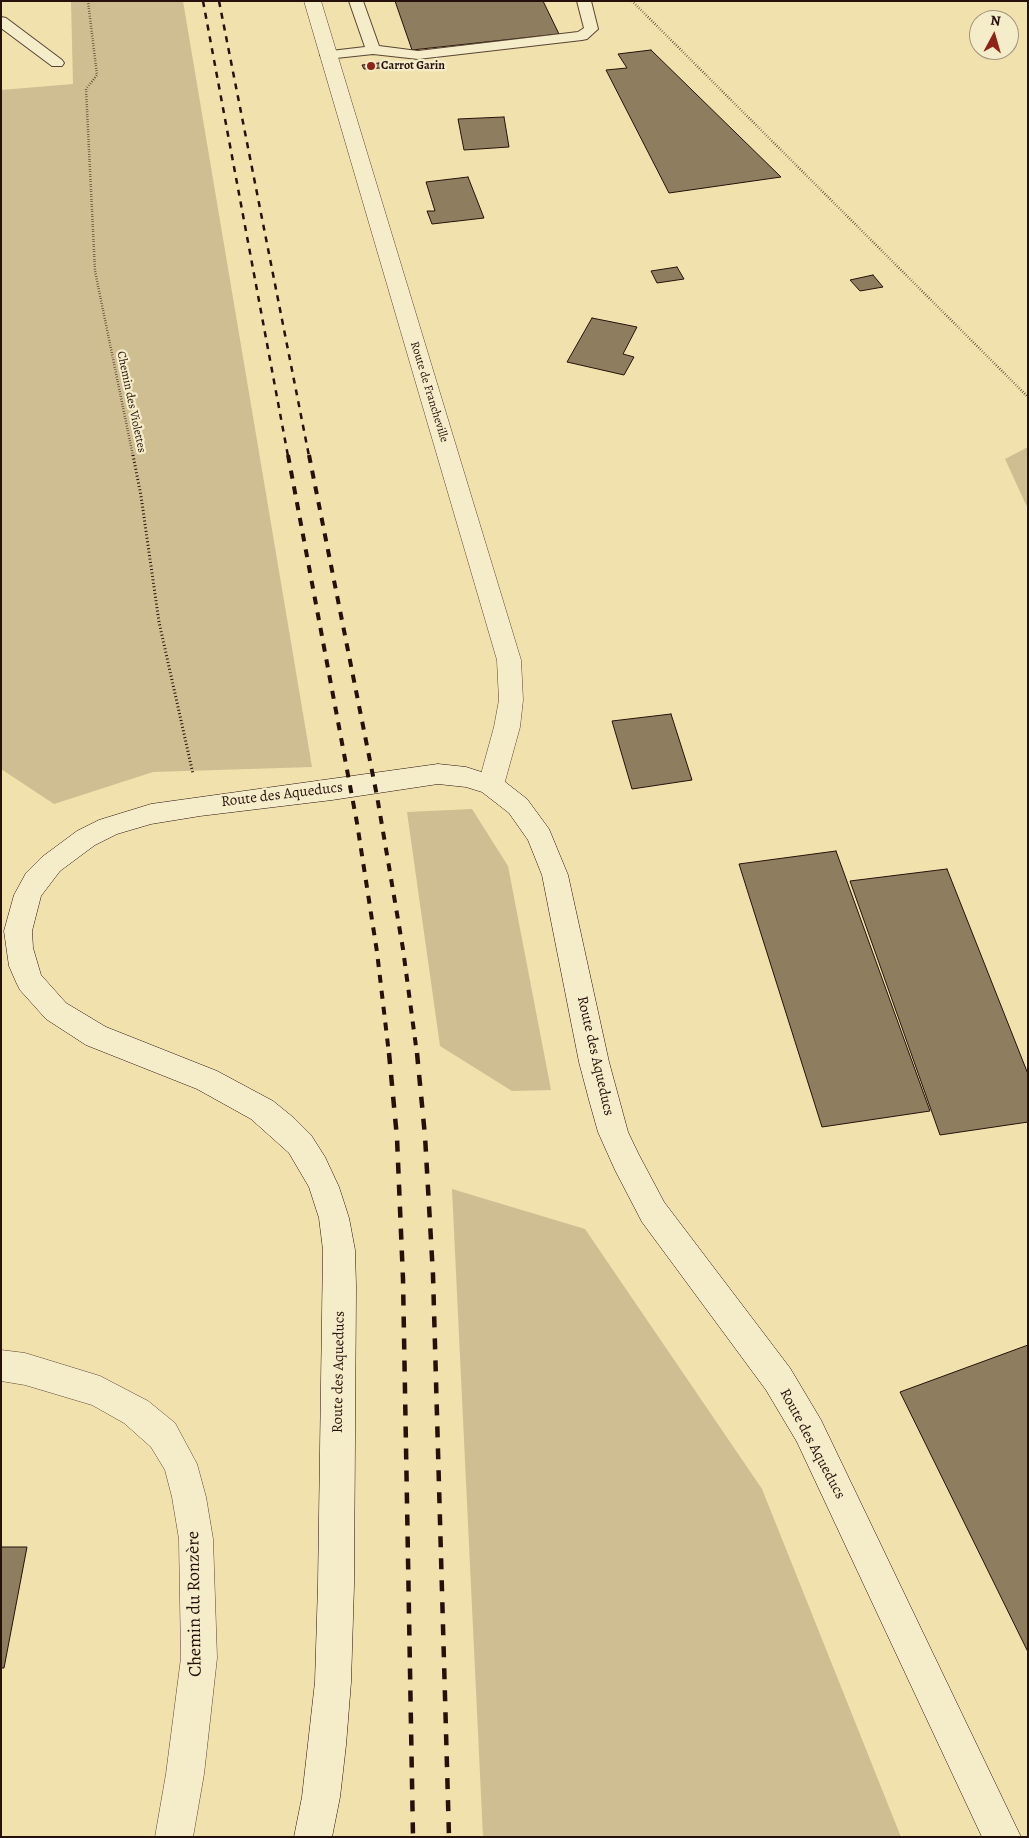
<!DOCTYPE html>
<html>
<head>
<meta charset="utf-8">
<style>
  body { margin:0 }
  #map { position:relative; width:1029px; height:1838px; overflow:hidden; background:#f0e1ad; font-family:Alegreya,serif }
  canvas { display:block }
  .frame { position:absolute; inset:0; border:2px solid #26110a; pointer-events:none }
  .north { position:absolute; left:969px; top:10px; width:50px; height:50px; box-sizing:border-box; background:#f5ecca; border:1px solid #a2947d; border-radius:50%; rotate:6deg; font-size:14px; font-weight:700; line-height:20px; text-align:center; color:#26110a }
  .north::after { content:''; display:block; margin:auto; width:18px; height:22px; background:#8f2418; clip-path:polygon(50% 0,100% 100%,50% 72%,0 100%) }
</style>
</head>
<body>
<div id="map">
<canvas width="1029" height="1838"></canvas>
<div class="frame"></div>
<div class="north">N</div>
</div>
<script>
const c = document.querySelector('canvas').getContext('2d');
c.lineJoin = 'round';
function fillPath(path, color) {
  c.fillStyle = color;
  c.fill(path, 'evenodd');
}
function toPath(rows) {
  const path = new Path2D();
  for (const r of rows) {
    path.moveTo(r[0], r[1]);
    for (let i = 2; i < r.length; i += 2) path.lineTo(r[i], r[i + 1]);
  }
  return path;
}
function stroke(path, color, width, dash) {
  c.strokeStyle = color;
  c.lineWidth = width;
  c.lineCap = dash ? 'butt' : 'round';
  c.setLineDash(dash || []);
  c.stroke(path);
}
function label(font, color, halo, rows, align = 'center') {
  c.font = font + ' Alegreya,serif';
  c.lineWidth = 4.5;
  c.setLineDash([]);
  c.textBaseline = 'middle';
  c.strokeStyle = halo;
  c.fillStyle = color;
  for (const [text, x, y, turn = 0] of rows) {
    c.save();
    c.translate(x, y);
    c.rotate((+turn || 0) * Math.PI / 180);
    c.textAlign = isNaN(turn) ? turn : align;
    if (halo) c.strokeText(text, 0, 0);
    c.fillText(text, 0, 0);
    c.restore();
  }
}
fillPath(toPath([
  [71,1,183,1,312,767,153,772,54,804,1,769,1,90,73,84],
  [1028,447,1028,509,1005,459],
  [472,809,508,866,551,1090,512,1091,440,1046,407,812],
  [452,1189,585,1229,762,1489,901,1837,483,1837]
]), '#cebe91');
const building = toPath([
  [395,1,543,1,559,34,412,50,395,1],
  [651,50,781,177,669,193,606,70,627,68,618,54,651,50],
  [379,63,380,68,364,69,362,65,379,63],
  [504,117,509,147,464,150,458,119,504,117],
  [468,177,484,218,432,224,427,211,435,211,426,182,468,177],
  [677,267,684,279,657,283,651,271,677,267],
  [873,275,883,287,860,291,850,280,873,275],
  [592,318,637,327,623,354,634,357,624,375,567,362,592,318],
  [671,714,692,780,632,789,612,721,671,714],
  [836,851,930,1111,822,1127,739,864,836,851],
  [947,869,1028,1074,1028,1122,940,1135,850,881,947,869],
  [1028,1345,1028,1652,900,1392,1028,1345],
  [1,1547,27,1547,4,1668,1,1668,1,1547]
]);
fillPath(building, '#8f7d5f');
stroke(building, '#26110a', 1);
const service = toPath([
  [349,1,363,1,379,46,418,51,578,32,584,28,577,1,591,1,598,29,587,39,582,40,418,59,373,54,327,59,322,58,320,55,322,52,365,47,349,1],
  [1,17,6,18,62,60,64,63,62,66,52,66,1,28,1,17]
]);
const minor = toPath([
  [304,1,321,1,521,660,523,700,520,727,504,785,500,792,491,795,482,792,478,785,494,727,499,700,497,660,304,1],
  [1,1350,25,1353,100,1376,148,1401,175,1423,197,1464,206,1497,213,1539,217,1658,204,1774,193,1837,155,1837,166,1774,181,1658,179,1539,172,1497,165,1470,151,1447,124,1423,92,1405,25,1385,1,1381,1,1350]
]);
const secondary = toPath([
  [438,764,466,767,500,778,527,799,549,829,568,875,609,1062,628,1132,638,1153,664,1202,790,1368,821,1420,1021,1837,982,1837,797,1442,766,1390,642,1222,615,1170,598,1132,589,1100,579,1062,542,875,528,840,509,813,482,792,466,787,438,784,332,800,200,816,151,824,117,834,95,845,60,871,41,896,32,931,33,948,41,975,66,1003,106,1027,217,1071,273,1101,294,1118,311,1135,325,1157,339,1187,349,1218,355,1250,356,1287,354,1585,351,1682,346,1745,340,1797,332,1837,294,1837,302,1797,315,1682,318,1585,323,1250,319,1218,309,1187,289,1153,251,1119,197,1089,86,1045,46,1019,20,990,16,982,9,966,4,931,14,895,26,873,42,857,77,831,99,820,151,804,438,764]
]);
stroke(service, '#584533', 2);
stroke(minor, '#584533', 1);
stroke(secondary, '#26110a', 1);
stroke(toPath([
  [88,1,97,75,86,89,95,271,133,456],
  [632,1,1028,397]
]), '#26110a', 2.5, [0.5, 2]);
stroke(toPath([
  [133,455,141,496,159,622,193,774]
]), '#26110a', 3, [1, 2.5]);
fillPath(service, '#f5ecca');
fillPath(minor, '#f5ecca');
fillPath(secondary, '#f5ecca');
stroke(toPath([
  [203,1,288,456],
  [219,1,309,456]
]), '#26110a', 2.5, [6, 6]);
stroke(toPath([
  [288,455,357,823,377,952,389,1054],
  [309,455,377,796,403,949,417,1054]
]), '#26110a', 4, [8, 8]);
stroke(toPath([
  [389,1053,397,1138,403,1279,413,1837],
  [417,1053,425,1136,433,1275,449,1837]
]), '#26110a', 4.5, [11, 11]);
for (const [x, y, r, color] of [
  [371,66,5,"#8f2418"]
]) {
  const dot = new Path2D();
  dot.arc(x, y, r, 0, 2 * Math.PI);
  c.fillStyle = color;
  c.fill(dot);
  stroke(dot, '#f5ecca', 2);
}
label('bold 12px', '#26110a', '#f5ecca', [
  ["Carrot Garin",381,66]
], 'left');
label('12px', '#26110a', '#f5ecca', [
  ["Route de Francheville",429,392,73],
  ["Chemin des Violettes",131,402,78]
]);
label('15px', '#26110a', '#f5ecca', [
  ["Route des Aqueducs",282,795,-7],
  ["Route des Aqueducs",595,1056,77],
  ["Route des Aqueducs",339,1372,-89],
  ["Route des Aqueducs",812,1444,62]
]);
label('18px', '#26110a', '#f5ecca', [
  ["Chemin du Ronzère",195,1604,-91]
]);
</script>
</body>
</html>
